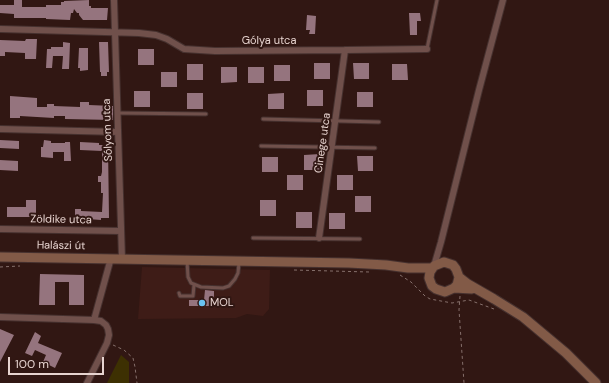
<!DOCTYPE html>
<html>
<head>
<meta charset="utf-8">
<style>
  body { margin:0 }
  #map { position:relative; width:609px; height:383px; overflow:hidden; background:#311713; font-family:"DM Sans",sans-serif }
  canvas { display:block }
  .scale { position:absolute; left:8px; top:357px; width:96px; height:18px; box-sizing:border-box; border:2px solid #e7d4d0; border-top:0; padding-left:5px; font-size:12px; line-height:14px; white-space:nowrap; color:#e7d4d0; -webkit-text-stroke:3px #311713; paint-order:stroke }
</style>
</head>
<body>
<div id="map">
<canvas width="609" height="383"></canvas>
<div class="scale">100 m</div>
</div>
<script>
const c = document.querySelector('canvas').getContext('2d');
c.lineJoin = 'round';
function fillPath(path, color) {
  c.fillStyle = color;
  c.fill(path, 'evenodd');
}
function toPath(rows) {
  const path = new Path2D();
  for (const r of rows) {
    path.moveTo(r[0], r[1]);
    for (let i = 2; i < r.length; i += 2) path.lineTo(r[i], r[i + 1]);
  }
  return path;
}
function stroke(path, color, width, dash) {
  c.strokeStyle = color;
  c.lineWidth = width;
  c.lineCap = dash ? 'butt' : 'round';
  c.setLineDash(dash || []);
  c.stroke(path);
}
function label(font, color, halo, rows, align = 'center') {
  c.font = font + ' "DM Sans",sans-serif';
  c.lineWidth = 4;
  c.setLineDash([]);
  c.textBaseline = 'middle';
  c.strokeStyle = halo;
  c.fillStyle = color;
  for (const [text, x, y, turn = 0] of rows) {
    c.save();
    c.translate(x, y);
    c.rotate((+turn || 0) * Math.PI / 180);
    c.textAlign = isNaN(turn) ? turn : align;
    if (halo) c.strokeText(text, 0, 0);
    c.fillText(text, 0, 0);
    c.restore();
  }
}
fillPath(toPath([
  [142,267,270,270,269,309,263,316,247,314,236,318,138,319]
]), '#3e1c17');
fillPath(toPath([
  [121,355,129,362,129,383,107,383]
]), '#3d3002');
fillPath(toPath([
  [14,0,22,0,22,7,46,7,46,5,61,5,61,2,64,2,64,1,89,0,89,6,91,6,91,8,108,8,107,20,83,20,79,15,79,13,77,13,74,9,73,13,71,13,70,20,46,19,46,18,14,18,14,14,0,13,0,5,14,5],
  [409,13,420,13,421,21,417,21,417,35,410,35],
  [307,15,316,16,315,34,309,34,310,30,306,30],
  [26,39,37,39,36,59,25,59,25,53,5,52,5,56,0,56,0,40,25,41],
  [63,42,70,43,69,69,62,69,63,56,53,56,52,68,46,68,47,49,51,49,51,47,63,47],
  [99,42,108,42,109,72,107,72,107,76,101,76,101,72,100,72],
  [79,48,88,48,88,70,80,71,80,68,78,68],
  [138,49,154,49,154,65,138,65],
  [314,63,330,63,330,79,314,79],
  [353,63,369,63,369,79,354,79],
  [187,64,203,64,203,80,187,80],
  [392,64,407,64,408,80,392,80],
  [274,65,290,65,290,81,274,81],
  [221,67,237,67,237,82,221,83],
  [248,67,264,67,264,83,248,83],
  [161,72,177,72,177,87,161,87],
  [307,90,323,90,323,106,307,106],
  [134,91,150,91,150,107,134,107],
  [357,92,373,92,373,107,357,107],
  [187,93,203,93,203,109,187,109],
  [284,93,284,109,268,109,268,94],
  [10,96,37,98,37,107,47,107,47,104,54,104,54,106,80,107,80,102,89,102,89,105,113,106,113,120,65,119,65,116,54,116,54,118,20,116,20,118,10,118],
  [0,140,19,141,19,149,0,148],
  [44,140,51,141,51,143,65,143,65,142,70,142,71,161,64,161,64,152,53,152,53,158,41,157,41,147,43,147],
  [80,142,99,143,99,145,108,145,109,218,101,218,101,220,75,218,75,209,81,209,81,211,102,212,103,193,101,193,101,182,98,182,98,176,101,176,102,172,102,151,80,150],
  [320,154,320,170,304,170,304,155],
  [357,156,373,156,373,171,358,171],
  [262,157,278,157,278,172,262,172],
  [0,160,18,161,18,171,0,170],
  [287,175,303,175,303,190,287,190],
  [337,175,353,175,353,190,337,190],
  [355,196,371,196,371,212,355,212],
  [26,200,36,200,36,217,7,217,7,207,26,207],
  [260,200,276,200,276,216,260,216],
  [296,212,312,212,312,228,296,228],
  [329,213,345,213,345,229,329,229],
  [40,274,84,275,84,305,69,305,69,282,55,282,55,305,39,305],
  [205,290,214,291,214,306,189,306,189,300,204,300],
  [0,329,14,335,0,362],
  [35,332,41,336,38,343,62,353,55,368,43,362,46,355,35,350,32,356,25,353]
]), '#95747e');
const service = toPath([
  [427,49,437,0],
  [117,113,206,114],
  [263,119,379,122],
  [261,146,375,148],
  [253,238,360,239],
  [187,261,188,277,191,283,201,287,223,288,229,286,235,279,238,273,239,263],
  [179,293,180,296,193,296,194,285]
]);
const minor = toPath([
  [114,0,122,259],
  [0,29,139,33,156,35,167,39,184,49,215,51,345,50,427,49],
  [0,129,118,132],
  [0,229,121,231],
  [319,238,345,50],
  [434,266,441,242,479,90,503,0],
  [0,317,94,320,101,321,106,325,108,329,109,335,107,343,87,383],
  [94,320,111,258]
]);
const secondary = toPath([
  [0,257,349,263,386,265,408,268,432,268],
  [459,277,468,284,494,299,523,317,566,353,596,383],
  [454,288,457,285,459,277,456,269,453,265,444,262,434,266,430,272,429,278,432,286,436,289,445,292,454,288,472,289]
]);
stroke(service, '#46312f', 5);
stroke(minor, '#46312f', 8);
stroke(secondary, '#46312f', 11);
stroke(toPath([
  [0,267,20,266],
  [294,270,369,272],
  [400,275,411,282,425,296,430,299,452,303,469,300,494,309],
  [460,296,459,310,464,383],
  [113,345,124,350,133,358,135,367,137,383]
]), '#86706c', 1, [3, 3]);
stroke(service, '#70504b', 3);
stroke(minor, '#70504b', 6);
stroke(secondary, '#825a47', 9);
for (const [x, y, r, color] of [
  [202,303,4,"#6ac3f1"]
]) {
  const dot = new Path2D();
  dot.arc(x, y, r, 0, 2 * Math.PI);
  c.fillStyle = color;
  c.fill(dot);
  stroke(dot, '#311713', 1.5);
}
label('11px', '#e7d4d0', '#311713', [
  ["Gólya utca",269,41],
  ["Sólyom utca",108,130,-92],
  ["Cinege utca",323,143,-82],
  ["Zöldike utca",61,220,1],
  ["Halászi út",61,246,1]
]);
label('11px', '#e7d4d0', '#311713', [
  ["MOL",210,303]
], 'left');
</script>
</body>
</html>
